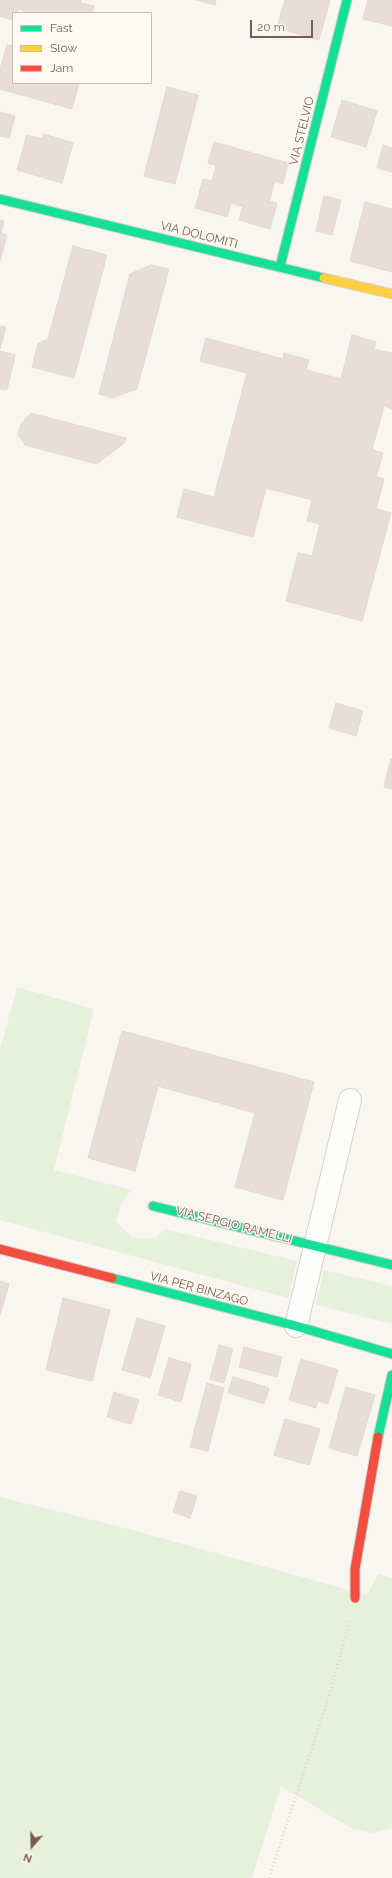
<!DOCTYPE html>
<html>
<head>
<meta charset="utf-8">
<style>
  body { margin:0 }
  #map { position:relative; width:392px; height:1878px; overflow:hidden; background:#f9f5f0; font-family:Raleway,sans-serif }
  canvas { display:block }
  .legend { position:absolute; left:12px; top:12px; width:140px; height:72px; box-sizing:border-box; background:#fffaf3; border:1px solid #cabbb1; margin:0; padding:5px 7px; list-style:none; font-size:12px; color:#7a5c4d }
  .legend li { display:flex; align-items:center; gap:8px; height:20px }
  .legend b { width:20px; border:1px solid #cabbb1 }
  .north { position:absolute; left:12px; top:1826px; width:40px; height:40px; -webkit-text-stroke:3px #fffaf3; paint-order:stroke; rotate:200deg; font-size:11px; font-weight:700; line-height:16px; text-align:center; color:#7a5c4d }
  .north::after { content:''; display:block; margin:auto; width:14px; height:18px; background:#7a5c4d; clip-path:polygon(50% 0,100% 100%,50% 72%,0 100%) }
  .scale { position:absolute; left:250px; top:20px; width:63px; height:18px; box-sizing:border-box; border:2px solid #7a5c4d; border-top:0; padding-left:5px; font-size:12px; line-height:14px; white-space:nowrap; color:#7a5c4d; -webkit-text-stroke:3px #fffaf3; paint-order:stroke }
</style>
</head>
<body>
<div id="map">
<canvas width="392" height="1878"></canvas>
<ul class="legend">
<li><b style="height:5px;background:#16e098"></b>Fast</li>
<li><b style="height:5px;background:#ffcf43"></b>Slow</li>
<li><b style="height:5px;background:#f24e42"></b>Jam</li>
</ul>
<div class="north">N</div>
<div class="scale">20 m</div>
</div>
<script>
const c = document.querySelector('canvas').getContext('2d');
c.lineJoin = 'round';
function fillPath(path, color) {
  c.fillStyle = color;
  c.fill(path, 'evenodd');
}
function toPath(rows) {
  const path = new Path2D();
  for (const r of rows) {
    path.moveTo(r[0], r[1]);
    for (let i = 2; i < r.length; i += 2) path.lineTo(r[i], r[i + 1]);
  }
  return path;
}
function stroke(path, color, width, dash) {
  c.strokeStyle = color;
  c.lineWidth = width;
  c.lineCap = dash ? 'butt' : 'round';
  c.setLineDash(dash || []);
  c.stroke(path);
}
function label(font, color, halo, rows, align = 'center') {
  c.font = font + ' Raleway,sans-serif';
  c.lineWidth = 3;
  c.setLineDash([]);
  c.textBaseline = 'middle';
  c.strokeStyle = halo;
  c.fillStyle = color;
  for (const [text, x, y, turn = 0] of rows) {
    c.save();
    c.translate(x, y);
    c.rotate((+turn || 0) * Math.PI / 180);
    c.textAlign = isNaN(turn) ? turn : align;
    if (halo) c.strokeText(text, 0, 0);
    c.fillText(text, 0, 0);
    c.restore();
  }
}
fillPath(toPath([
  [17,987,94,1009,54,1170,132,1190,125,1197,119,1210,116,1221,132,1237,145,1239,156,1237,165,1229,297,1261,288,1298,0,1220,0,1050],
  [324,1270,392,1286,392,1324,316,1305],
  [0,1497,125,1528,367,1595,378,1574,392,1578,392,1828,372,1833,351,1828,281,1786,252,1878,0,1878]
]), '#e7f0db');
const building = toPath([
  [0,0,81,0,81,3,94,6,92,13,31,13,18,9,17,13,13,13,13,20,0,16,0,0],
  [197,0,216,0,215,5,197,0],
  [285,0,330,0,319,40,277,28,285,0],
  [368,0,392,0,392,26,363,19,368,0],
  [7,45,13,46,13,83,79,83,72,109,0,89,0,69,7,45],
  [167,87,198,95,175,184,144,176,167,87],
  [342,100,377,111,366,147,331,137,342,100],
  [0,112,15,116,9,138,0,136,0,112],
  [44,134,73,143,62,183,17,170,27,135,42,139,44,134],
  [214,142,288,163,283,184,275,181,269,201,277,203,270,229,239,220,243,207,231,203,227,217,195,208,203,179,212,181,216,165,208,163,214,142],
  [383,145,392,148,392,172,377,168,383,145],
  [324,196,341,200,332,235,316,231,324,196],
  [365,202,392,209,392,272,350,261,365,202],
  [0,220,4,221,1,233,7,235,0,261,0,220],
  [73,246,107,255,74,378,32,367,38,344,48,339,73,246],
  [151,265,169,269,137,389,112,398,99,394,130,274,151,265],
  [0,326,6,327,0,349,0,326],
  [352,335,376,342,374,349,392,353,392,409,384,406,372,450,383,453,376,477,384,479,376,509,391,513,362,621,286,601,298,553,312,556,320,524,307,521,312,500,266,488,253,537,177,517,184,489,214,497,247,373,200,361,206,338,283,359,284,353,309,360,306,370,341,379,352,335],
  [0,351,15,355,7,390,0,389,0,351],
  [31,413,126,438,124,443,97,464,25,445,18,434,21,424,31,413],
  [336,703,363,711,356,736,329,728,336,703],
  [391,759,392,759,392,789,384,787,391,759],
  [122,1031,314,1082,283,1200,235,1187,255,1113,158,1086,135,1171,88,1158,122,1031],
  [0,1281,9,1284,0,1315,0,1281],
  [63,1298,110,1310,92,1381,46,1370,63,1298],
  [137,1318,165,1326,150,1378,122,1370,137,1318],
  [219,1345,233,1349,224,1383,210,1379,219,1345],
  [244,1347,282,1357,277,1377,239,1367,244,1347],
  [169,1358,191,1364,181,1402,158,1395,169,1358],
  [301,1359,338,1370,328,1404,318,1401,316,1408,289,1400,301,1359],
  [233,1377,269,1388,264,1404,228,1393,233,1377],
  [207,1383,224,1388,208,1451,190,1447,207,1383],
  [346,1387,375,1395,357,1456,329,1448,346,1387],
  [114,1392,139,1400,131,1424,107,1417,114,1392],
  [285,1419,320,1429,309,1465,274,1455,285,1419],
  [180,1491,197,1496,190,1518,173,1512,180,1491]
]);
fillPath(building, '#e6ded7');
stroke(building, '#e2d8d2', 1);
const street = toPath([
  [296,1326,350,1100]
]);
const fast = toPath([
  [0,199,324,278],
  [280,267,347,0],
  [153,1206,392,1265],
  [112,1278,296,1326,392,1354],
  [378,1437,392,1375]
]);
const slow = toPath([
  [324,278,392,294]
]);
const jam = toPath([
  [0,1249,112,1278],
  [355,1598,355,1569,378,1437]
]);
stroke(street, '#d7d1cb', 24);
stroke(fast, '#d9d2cb', 11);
stroke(slow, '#d9d2cb', 11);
stroke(jam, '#d9d2cb', 11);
stroke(toPath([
  [269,1878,330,1693,350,1619]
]), '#dcd5d0', 2.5, [1, 3]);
stroke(street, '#fefefd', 22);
stroke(fast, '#16e098', 9);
stroke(slow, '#ffcf43', 9);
stroke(jam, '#f24e42', 9);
label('12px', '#7a5c4d', '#fffaf3', [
  ["VIA STELVIO",302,131,-76],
  ["VIA DOLOMITI",199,235,14],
  ["VIA SERGIO RAMELLI",234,1225,14],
  ["VIA PER BINZAGO",199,1289,15]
]);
</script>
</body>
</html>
